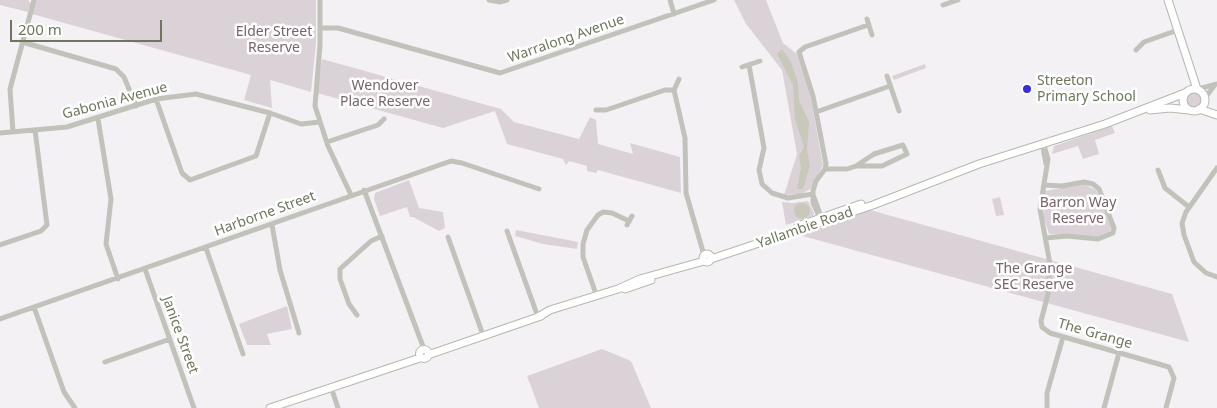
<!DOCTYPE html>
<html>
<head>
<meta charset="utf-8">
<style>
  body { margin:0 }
  #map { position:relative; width:1217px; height:408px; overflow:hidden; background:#f4f1f5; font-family:"Noto Sans",sans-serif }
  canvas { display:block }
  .scale { position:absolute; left:10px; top:20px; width:152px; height:22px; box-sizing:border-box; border:2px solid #6e765d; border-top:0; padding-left:6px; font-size:15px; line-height:18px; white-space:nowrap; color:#6e765d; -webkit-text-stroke:4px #fff; paint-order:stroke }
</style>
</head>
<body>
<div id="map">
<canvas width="1217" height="408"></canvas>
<div class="scale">200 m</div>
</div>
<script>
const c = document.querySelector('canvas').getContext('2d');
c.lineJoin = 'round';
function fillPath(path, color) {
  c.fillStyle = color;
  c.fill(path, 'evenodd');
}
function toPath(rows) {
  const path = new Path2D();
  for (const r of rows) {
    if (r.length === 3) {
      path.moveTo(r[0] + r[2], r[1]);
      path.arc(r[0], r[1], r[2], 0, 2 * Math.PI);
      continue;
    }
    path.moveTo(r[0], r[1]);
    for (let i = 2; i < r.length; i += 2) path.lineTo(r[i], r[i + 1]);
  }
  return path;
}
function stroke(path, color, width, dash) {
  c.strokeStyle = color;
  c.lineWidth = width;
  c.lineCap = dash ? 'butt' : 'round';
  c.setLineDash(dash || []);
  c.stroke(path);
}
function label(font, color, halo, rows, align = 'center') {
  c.font = font + ' "Noto Sans",sans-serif';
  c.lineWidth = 5;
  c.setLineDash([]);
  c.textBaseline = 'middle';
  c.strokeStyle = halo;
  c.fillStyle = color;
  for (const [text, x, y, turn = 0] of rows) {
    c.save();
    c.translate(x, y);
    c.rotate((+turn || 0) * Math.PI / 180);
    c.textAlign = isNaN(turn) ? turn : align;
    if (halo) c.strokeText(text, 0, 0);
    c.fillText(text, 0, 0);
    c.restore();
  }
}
fillPath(toPath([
  [0,0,28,0,31,3,28,12,0,5],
  [36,0,316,0,316,43,311,92,270,80,272,108,244,100,251,75,32,14],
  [734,0,766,0,783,43,797,54,809,88,823,165,811,189,801,194,784,195,797,154,782,70,746,24],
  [322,59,501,109,514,122,579,139,590,117,596,120,598,144,633,154,630,143,680,157,681,193,598,170,596,173,587,171,587,166,569,161,566,165,563,159,507,144,495,111,443,128,317,93],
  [925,64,926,68,894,80,892,76],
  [1194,100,8],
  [1112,126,1115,133,1095,140,1099,154,1083,159,1078,146,1052,154,1054,146],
  [409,180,419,208,443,212,445,228,439,231,413,217,410,217,407,207,380,216,374,199,375,193],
  [1084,184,1096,190,1112,225,1110,232,1095,238,1049,234,1043,215,1045,191],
  [1000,197,1004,215,996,216,992,199],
  [808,201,814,213,813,216,786,225,782,202,792,203],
  [870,210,1172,294,1189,342,799,235],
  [516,230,578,242,577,249,543,244,515,236],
  [287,306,292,329,267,334,271,345,247,345,239,324],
  [602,349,631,361,651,408,539,408,527,376]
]), '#dbd2d7');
fillPath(toPath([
  [782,49,791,62,798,83,799,100,809,122,807,150,810,166,803,189,797,189,801,168,799,156,804,147,795,119,793,85,777,54],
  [802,211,8]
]), '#c8c9bb');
const secondary = toPath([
  [1168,0,1197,89],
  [1194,100,11],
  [1199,109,1217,115],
  [1150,110,1170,108,1189,110],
  [798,226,861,204],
  [707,258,4],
  [711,259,873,205,979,164,1105,124,1185,93],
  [625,289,651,280],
  [538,317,550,310,618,289,640,279,704,261],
  [424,354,4.5],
  [428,355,541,316],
  [270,408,420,358]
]);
stroke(secondary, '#b5b8ae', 9);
stroke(toPath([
  [320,0,320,45,315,106,328,146,351,195],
  [489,0,500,2,507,0],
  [670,0,674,14],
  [943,5,958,0],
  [867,19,872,35],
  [320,28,338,28,500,73,714,0],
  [22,42,116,69,124,77,136,106],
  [1136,50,1144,42,1178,30],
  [749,65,764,148,759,170,762,184,772,193,788,198,813,194],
  [742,67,760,61],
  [887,76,899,111],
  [1198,89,1217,84],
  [674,90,679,79],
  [1205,98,1214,86],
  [156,99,182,173,190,180,256,156,270,113],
  [596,110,606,110,665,90,674,90,685,138,686,193,704,255],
  [816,112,890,86],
  [98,119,111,199,106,244,118,279],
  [13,132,10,89,34,0],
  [0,133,67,127,156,99,196,94,270,113,301,124,320,122],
  [327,142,378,125,384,119],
  [1043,142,1048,159,1040,209,1050,264,1048,294,1041,321,1042,327,1050,333,1169,367,1174,378,1166,408],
  [1042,143,1046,164],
  [1217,168,1186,212,1182,223,1184,235,1194,262,1206,273,1217,277],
  [825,169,847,169,856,166,874,154,903,145,907,154,882,166,856,166],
  [1158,170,1165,188,1189,207],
  [1044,185,1062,186,1084,182,1093,184,1099,189,1114,228,1113,233,1098,239,1067,236,1046,238],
  [364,190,424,349],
  [813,195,822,219],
  [821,220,813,203,813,191,816,181,825,169,826,164,813,96,799,52,805,47,868,25],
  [272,225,280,270,299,333],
  [627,225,632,216],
  [507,231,538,317],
  [448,237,483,335],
  [0,245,41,231,47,225,35,130],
  [206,248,243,354],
  [145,269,194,408],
  [597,297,583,257,583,244,587,230,598,215,603,212,612,213,629,221],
  [34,307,64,392,75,408],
  [357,315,349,304,340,279,340,269,371,241,382,236],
  [0,319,451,161,462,163,539,189],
  [105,362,170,339],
  [331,387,338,408],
  [1047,408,1047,393,1063,337],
  [1104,408,1119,353]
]), '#c1c3bb', 5);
stroke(secondary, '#fff', 7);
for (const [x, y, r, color] of [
  [1027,89,5,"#3e2bdb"]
]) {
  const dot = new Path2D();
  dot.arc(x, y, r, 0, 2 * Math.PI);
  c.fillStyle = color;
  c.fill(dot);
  stroke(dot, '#fff', 2);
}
label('14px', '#78636a', '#fff', [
  ["Elder Street",274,32],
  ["Reserve",274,48],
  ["Wendover",385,86],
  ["Place Reserve",385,102],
  ["Barron Way",1078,203],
  ["Reserve",1078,219],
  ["The Grange",1034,269],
  ["SEC Reserve",1034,285]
]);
label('14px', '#6e765d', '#fff', [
  ["Warralong Avenue",566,39,-19],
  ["Gabonia Avenue",115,101,-15],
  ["Harborne Street",265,214,-20],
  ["Yallambie Road",805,228,-19],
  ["The Grange",1095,334,16],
  ["Janice Street",180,335,70]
]);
label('14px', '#6e765d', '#fff', [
  ["Streeton",1037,81],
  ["Primary School",1037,97]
], 'left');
</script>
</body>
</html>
